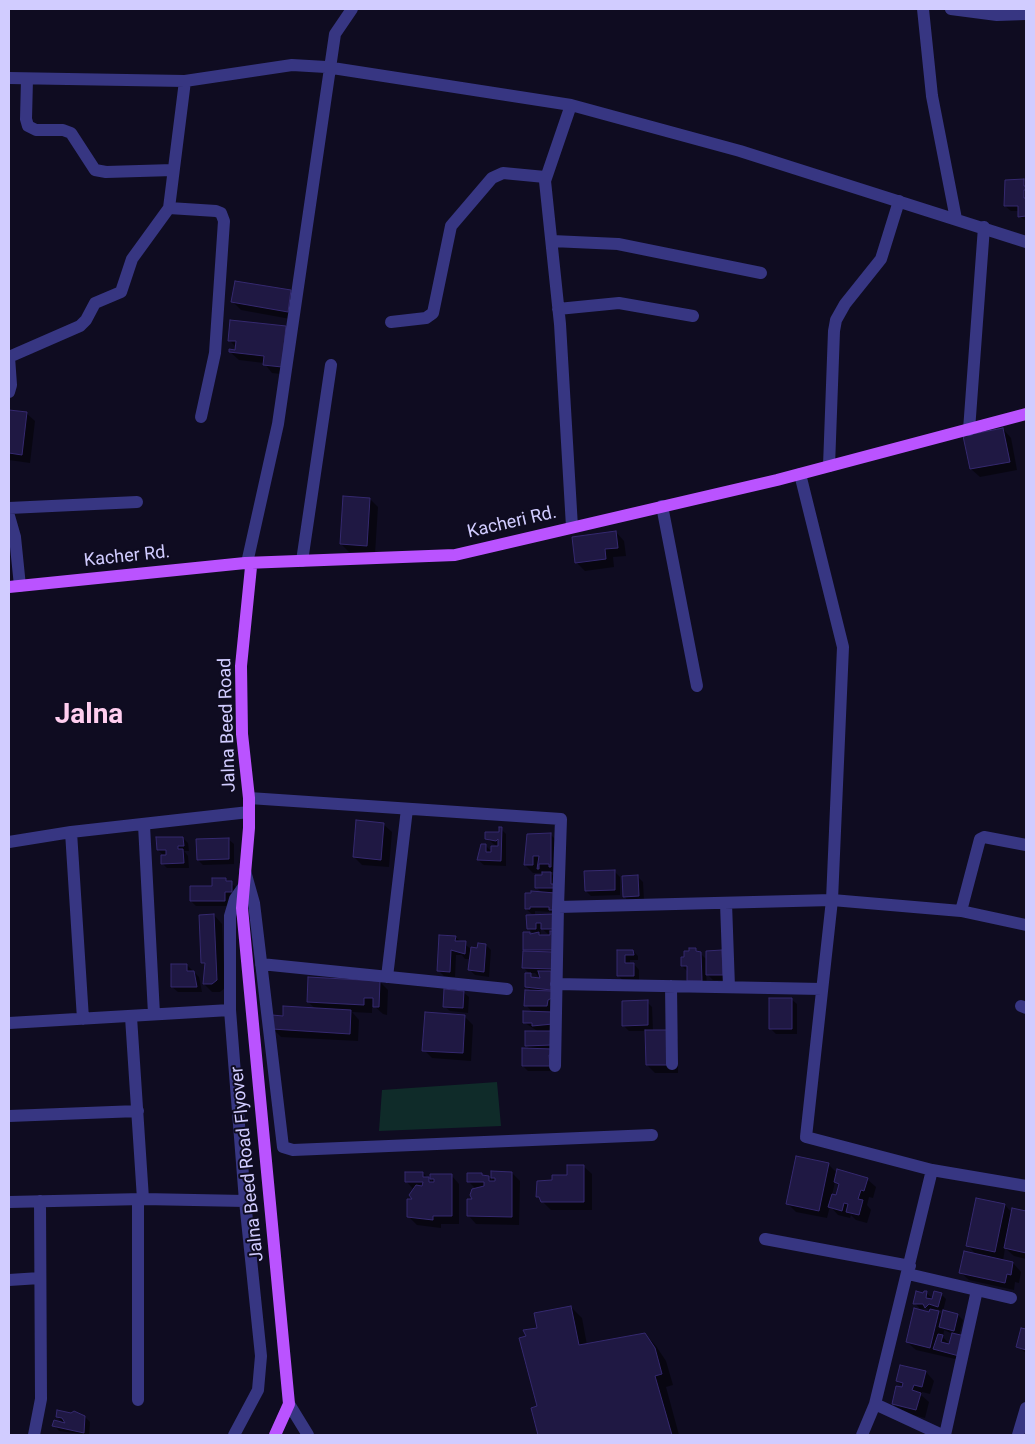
<!DOCTYPE html>
<html>
<head>
<meta charset="utf-8">
<style>
  body { margin:0 }
  #map { position:relative; width:1035px; height:1444px; overflow:hidden; background:#0f0c21; font-family:Roboto,sans-serif }
  canvas { display:block }
  .frame { position:absolute; inset:0; border:10px solid #d1ccff; pointer-events:none }
</style>
</head>
<body>
<div id="map">
<canvas width="1035" height="1444"></canvas>
<div class="frame"></div>
</div>
<script>
const c = document.querySelector('canvas').getContext('2d');
c.lineJoin = 'round';
function fillPath(path, color) {
  c.fillStyle = color;
  c.fill(path, 'evenodd');
}
function toPath(rows) {
  const path = new Path2D();
  for (const r of rows) {
    path.moveTo(r[0], r[1]);
    for (let i = 2; i < r.length; i += 2) path.lineTo(r[i], r[i + 1]);
  }
  return path;
}
function stroke(path, color, width, dash) {
  c.strokeStyle = color;
  c.lineWidth = width;
  c.lineCap = dash ? 'butt' : 'round';
  c.setLineDash(dash || []);
  c.stroke(path);
}
function label(font, color, halo, rows, align = 'center') {
  c.font = font + ' Roboto,sans-serif';
  c.lineWidth = 4;
  c.setLineDash([]);
  c.textBaseline = 'middle';
  c.strokeStyle = halo;
  c.fillStyle = color;
  for (const [text, x, y, turn = 0] of rows) {
    c.save();
    c.translate(x, y);
    c.rotate((+turn || 0) * Math.PI / 180);
    c.textAlign = isNaN(turn) ? turn : align;
    if (halo) c.strokeText(text, 0, 0);
    c.fillText(text, 0, 0);
    c.restore();
  }
}
fillPath(toPath([
  [497,1082,501,1126,379,1131,382,1090]
]), '#0f2b29');
fillPath(toPath([
  [1024,181,1026,183,1026,221,1019,216,1019,211,1011,211,1005,206],
  [291,292,299,300,296,320,241,310,233,302],
  [231,321,290,375,272,373,264,363,239,360,230,352,236,351,237,348,229,340],
  [9,411,26,413,35,421,30,463,9,460],
  [1003,429,1011,438,1017,470,980,477,971,469],
  [370,499,378,507,375,554,349,552,341,544],
  [616,532,624,541,626,556,613,557,614,567,585,571,576,562],
  [383,824,392,832,389,867,362,865,354,857],
  [501,829,506,834,506,866,484,865,478,860,486,846,492,852,499,848,486,838,500,834],
  [551,835,559,843,556,872,550,872,556,879,552,912,535,911,535,916,554,916,557,1029,549,1030,557,1037,555,1071,528,1071,523,1066,530,1050,526,1045,539,1032,525,1023,533,1013,526,1005,532,992,526,986,530,974,524,968,528,953,525,949,525,933,533,933,528,928,534,916,526,909,542,893,537,888,543,876,542,873,533,873,525,865],
  [540,927,548,934,552,934,552,936,541,935],
  [529,973,535,973,541,979,535,979],
  [183,838,188,843,189,851,184,851,188,856,189,868,167,868,162,863,165,857,158,850],
  [228,839,234,844,234,864,203,865,198,860],
  [614,871,620,877,620,895,591,896,586,891],
  [638,877,643,882,644,901,629,902,624,896],
  [225,879,237,888,230,906,196,906,191,901],
  [214,915,222,924,225,988,220,992,212,992,204,984,206,966,202,962],
  [455,937,471,949,478,949,486,945,491,950,489,977,475,975,470,970,471,959,465,959,462,955,456,955,455,977,444,976,439,971],
  [696,950,700,953,727,980,713,980,706,973,707,986,687,971,682,966,685,952],
  [618,951,633,951,638,956,638,960,630,960,630,964,634,964,639,970,639,981,624,981,618,976],
  [187,965,199,977,202,992,178,992,172,987],
  [380,982,388,990,387,1015,383,1014,372,1004,372,1013,352,1012,359,1020,358,1041,281,1037,273,1029,284,1017,316,1009,308,1002],
  [463,992,469,997,468,1013,450,1011,444,1006],
  [791,999,797,1004,797,1034,776,1034,770,1028],
  [647,1002,652,1007,653,1031,670,1031,678,1040,678,1073,655,1073,647,1065,647,1031,629,1031,624,1026],
  [426,1014,465,1017,473,1025,471,1061,432,1058,424,1050],
  [828,1164,837,1173,867,1179,876,1187,873,1198,869,1197,867,1205,871,1210,867,1223,856,1220,851,1215,850,1218,838,1215,830,1206,827,1218,796,1212,788,1204],
  [835,1182,840,1187,837,1197,832,1195],
  [583,1166,592,1174,592,1210,551,1210,537,1196,553,1182,569,1176],
  [423,1173,432,1182,432,1175,451,1175,459,1184,459,1224,441,1224,441,1228,417,1225,408,1216,414,1201,414,1190,406,1181],
  [492,1173,512,1173,520,1181,519,1225,476,1224,468,1215,475,1201,476,1189,468,1181,481,1174,492,1180],
  [1005,1205,1012,1213,1013,1210,1026,1212,1026,1259,1014,1256,1005,1248,1003,1261,1013,1263,1021,1272,1019,1283,1015,1282,1014,1290,969,1280,960,1272,977,1255,967,1245],
  [925,1292,933,1299,941,1294,946,1299,943,1311,936,1309,943,1316,958,1315,963,1320,959,1336,964,1361,916,1350,907,1342,933,1314,927,1308,920,1309,915,1303],
  [944,1330,953,1334,950,1345,943,1337],
  [571,1307,582,1318,587,1345,645,1334,656,1346,666,1361,673,1385,666,1387,679,1435,539,1435,532,1408,539,1407,528,1337],
  [1022,1329,1026,1331,1026,1353,1017,1346],
  [926,1372,934,1381,930,1394,922,1392,921,1395,929,1402,925,1418,901,1412,893,1404,903,1387,897,1381],
  [57,1417,85,1417,90,1422,89,1435,59,1431,54,1425,65,1424]
]), '#0007');
const building = toPath([
  [1024,179,1024,186,1026,186,1026,190,1024,190,1024,198,1026,198,1026,216,1018,217,1018,206,1004,206,1005,180,1024,179],
  [235,281,291,290,288,312,231,302,235,281],
  [230,320,286,326,282,367,263,365,264,356,229,352,229,349,235,350,236,341,228,341,230,320],
  [9,410,27,412,22,455,9,453,9,410],
  [1003,428,1010,462,970,469,963,436,1003,428],
  [343,496,370,498,367,546,340,544,343,496],
  [616,531,618,548,605,549,606,559,575,563,572,537,616,531],
  [356,820,384,823,381,860,353,857,356,820],
  [499,827,502,827,501,861,477,860,481,844,486,844,486,852,491,852,491,846,498,846,498,839,496,841,485,839,485,832,499,832,499,827],
  [551,833,551,867,549,867,549,864,539,864,539,869,537,869,539,856,533,856,533,865,524,865,527,834,551,833],
  [156,837,183,837,184,846,178,846,178,849,183,849,184,863,161,864,161,855,166,855,166,850,157,850,156,837],
  [229,838,229,859,197,860,196,839,229,838],
  [615,870,615,890,585,891,584,871,615,870],
  [542,872,551,872,551,884,555,884,555,888,535,888,535,875,542,875,542,872],
  [638,875,639,896,623,897,622,876,638,875],
  [212,878,226,878,226,881,232,881,232,892,225,892,225,901,190,901,190,886,212,886,212,878],
  [531,891,555,893,555,910,549,910,549,907,530,907,530,909,525,909,525,893,531,893,531,891],
  [214,914,217,980,212,984,203,984,205,963,201,963,199,915,214,914],
  [555,914,555,929,541,929,541,923,536,923,536,929,527,929,526,915,555,914],
  [550,931,555,931,555,950,523,950,523,932,530,932,530,934,539,932,539,935,550,935,550,931],
  [439,935,456,936,455,941,466,941,465,954,451,950,450,972,437,971,439,935],
  [478,943,486,944,484,972,468,970,471,947,477,948,478,943],
  [689,948,696,948,696,951,701,952,702,981,687,981,687,966,681,966,681,957,684,957,684,951,689,951,689,948],
  [617,950,633,950,634,955,625,955,625,963,634,963,634,976,617,976,617,950],
  [722,950,723,975,706,975,706,951,722,950],
  [523,951,553,952,553,969,522,968,523,951],
  [171,964,187,964,187,971,194,971,197,987,171,987,171,964],
  [538,971,551,971,551,990,525,987,525,973,531,973,531,977,540,978,538,971],
  [308,977,380,981,379,1007,373,1007,373,998,364,998,364,1005,307,1002,308,977],
  [444,989,464,991,463,1008,443,1007,444,989],
  [525,990,553,991,552,998,548,1000,547,1006,524,1006,525,990],
  [769,998,792,998,792,1029,769,1029,769,998],
  [648,1000,648,1025,622,1026,622,1001,648,1000],
  [283,1006,351,1010,350,1034,272,1029,272,1015,283,1016,283,1006],
  [523,1011,553,1012,553,1024,532,1026,532,1023,523,1023,523,1011],
  [425,1012,465,1015,463,1053,422,1051,425,1012],
  [645,1030,670,1030,670,1065,646,1065,645,1030],
  [525,1031,552,1031,552,1045,525,1046,525,1031],
  [522,1048,553,1049,553,1055,549,1055,550,1066,522,1066,522,1048],
  [796,1156,829,1163,819,1211,786,1204,796,1156],
  [567,1165,584,1165,584,1202,541,1202,539,1197,536,1197,537,1181,552,1180,552,1175,567,1175,567,1165],
  [837,1169,868,1178,864,1191,861,1190,858,1199,863,1200,859,1215,846,1212,848,1204,844,1203,842,1211,828,1207,832,1194,836,1195,839,1184,834,1182,837,1169],
  [491,1171,512,1172,512,1217,467,1216,467,1199,472,1199,470,1195,472,1189,484,1186,484,1182,467,1182,467,1173,482,1173,482,1175,489,1176,489,1181,495,1181,495,1178,491,1178,491,1171],
  [405,1172,423,1172,423,1177,429,1177,429,1182,434,1182,434,1179,430,1179,430,1174,452,1174,452,1216,433,1216,433,1220,407,1217,407,1199,412,1199,409,1195,416,1185,422,1186,423,1182,405,1182,405,1172],
  [976,1198,1005,1204,995,1252,966,1246,976,1198],
  [1012,1208,1026,1211,1026,1253,1004,1248,1012,1208],
  [964,1251,1013,1262,1011,1275,1007,1274,1005,1283,959,1273,964,1251],
  [916,1291,923,1293,924,1291,927,1291,926,1298,932,1299,934,1291,942,1293,938,1307,929,1304,925,1308,923,1304,913,1304,916,1291],
  [571,1306,579,1345,645,1333,655,1348,662,1374,655,1376,672,1435,538,1435,531,1408,537,1406,519,1338,526,1336,523,1330,537,1328,534,1313,571,1306],
  [914,1308,929,1312,930,1309,939,1311,930,1348,906,1342,914,1308],
  [943,1310,958,1314,954,1331,939,1327,943,1310],
  [1021,1328,1026,1329,1026,1350,1016,1347,1021,1328],
  [952,1333,965,1336,959,1356,933,1349,938,1334,943,1335,941,1342,949,1344,952,1333],
  [900,1365,926,1371,922,1387,914,1385,912,1390,921,1393,916,1410,892,1404,896,1386,902,1387,903,1383,896,1381,900,1365],
  [57,1410,71,1413,74,1411,85,1416,84,1433,52,1426,54,1420,65,1423,62,1418,56,1417,57,1410]
]);
fillPath(building, '#1f1843');
stroke(building, '#35296f', 1);
stroke(toPath([
  [923,9,932,96,956,219],
  [951,9,997,15,1026,14],
  [9,78,185,81,292,65,326,67,571,105,740,151,1026,242],
  [27,79,26,119,28,126,36,130,63,130,71,133,95,170,106,172,173,170],
  [185,81,169,208,216,211,221,213,224,221,215,353,201,417],
  [571,105,545,181,560,324,572,527],
  [552,241,618,244,761,273],
  [558,309,619,303,693,316],
  [391,322,426,318,433,313,451,226,492,178,503,173,545,177],
  [9,357,80,326,86,320,95,303,121,292,132,259,169,208],
  [9,357,11,385,9,392],
  [969,430,984,227],
  [829,466,834,331,836,320,845,304,881,259,899,201],
  [800,474,843,647,832,900,806,1137,932,1170],
  [662,506,697,686],
  [9,508,137,502],
  [9,516,15,537,20,586],
  [302,561,331,365],
  [247,563,278,424,335,34,352,9],
  [249,798,561,819,558,907,832,900,961,911,1026,925],
  [144,825,154,1014],
  [71,832,83,1019],
  [9,842,71,832,249,812],
  [245,871,254,903,283,1147,293,1150,652,1135],
  [244,886,235,899,230,916,230,1010,245,1201],
  [726,903,729,987],
  [961,911,980,839,984,837,1026,845],
  [261,964,507,989],
  [387,977,407,809],
  [556,984,822,989],
  [671,986,672,1064],
  [1021,1006,1026,1008],
  [131,1017,143,1199],
  [9,1023,230,1010],
  [555,1066,558,907],
  [9,1116,138,1111],
  [138,1200,138,1400],
  [9,1202,143,1199,245,1201,261,1356,258,1390,234,1435],
  [765,1239,910,1266],
  [908,1274,1011,1298],
  [9,1280,40,1278],
  [289,1404,308,1435],
  [875,1404,942,1435],
  [34,1435,41,1399,40,1201],
  [862,1435,875,1404,932,1170,1026,1186],
  [945,1435,977,1290],
  [1018,1435,1026,1408]
]), '#373682', 12);
stroke(toPath([
  [249,563,251,567,241,666,242,734,249,798,249,828,242,908,289,1404,275,1435],
  [9,587,245,563,455,555,777,480,1026,414]
]), '#ba53ff', 12);
label('18px', '#d1ccff', '#0f0c21', [
  ["Kacheri Rd.",512,523,-13],
  ["Kacher Rd.",127,557,-6],
  ["Jalna Beed Road",228,725,-92],
  ["Jalna Beed Road Flyover",248,1164,-96]
]);
label('bold 28px', '#ffceef', '#0f0c21', [
  ["Jalna",89,716]
]);
</script>
</body>
</html>
